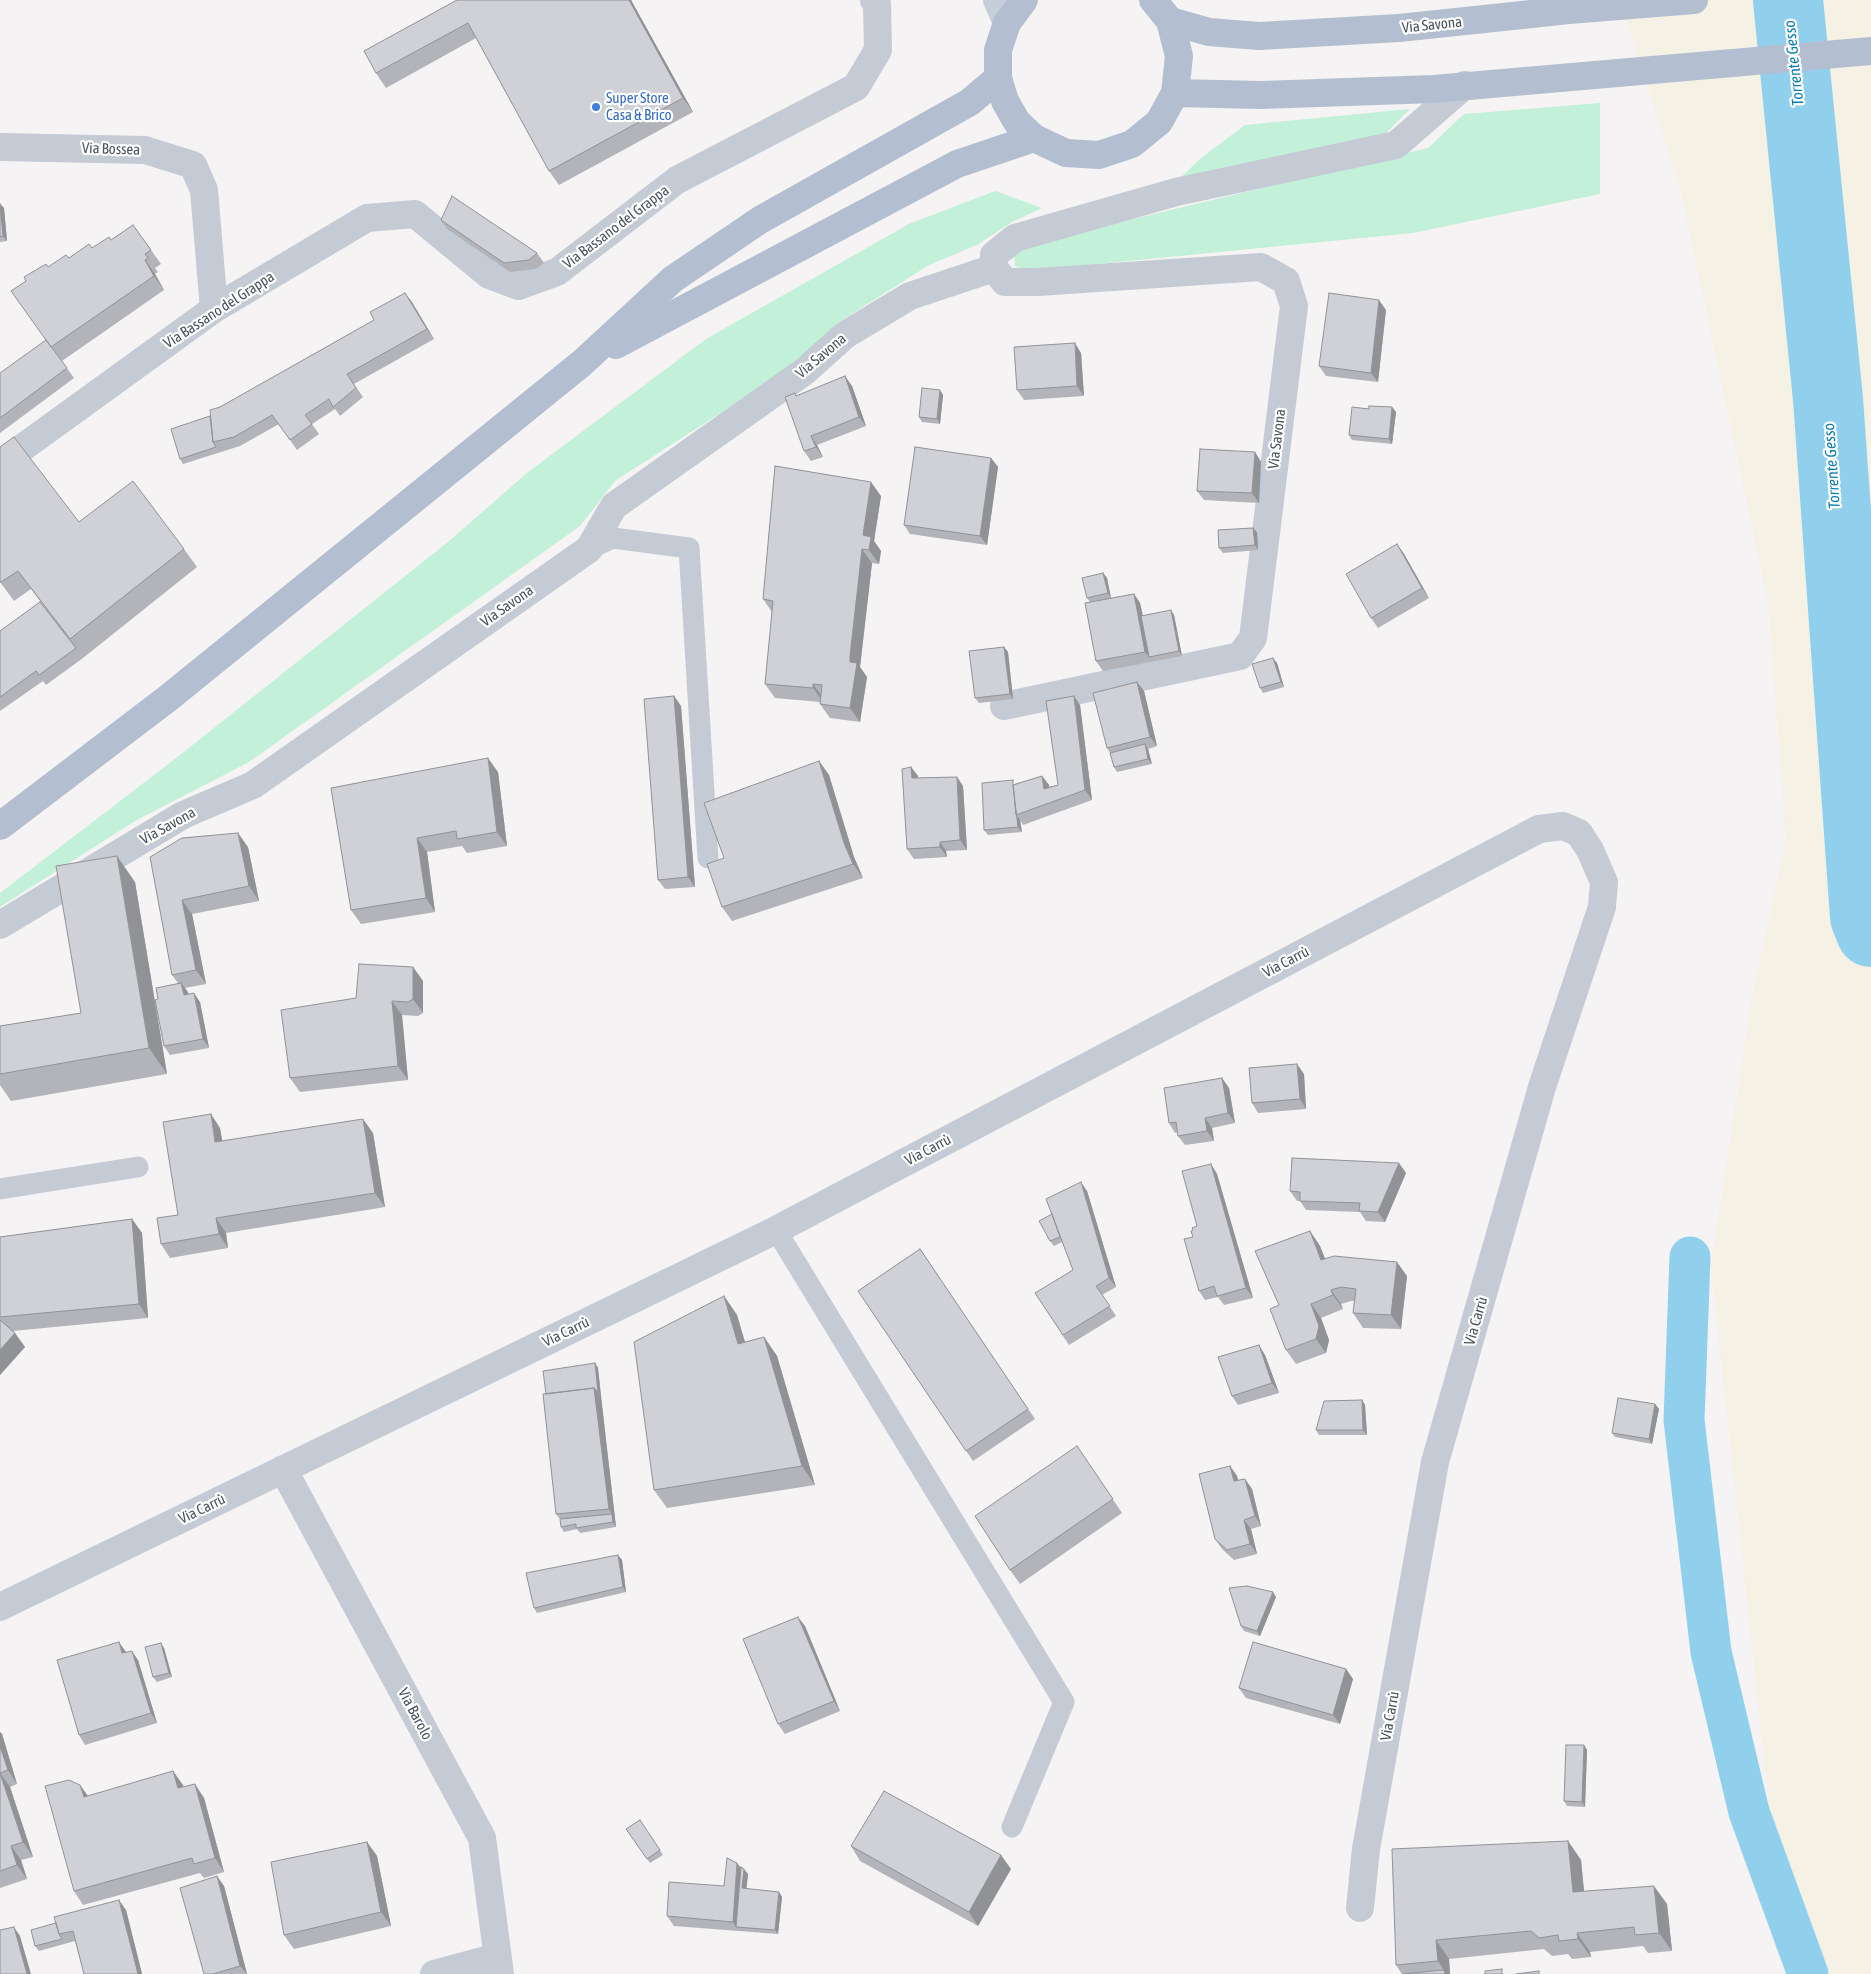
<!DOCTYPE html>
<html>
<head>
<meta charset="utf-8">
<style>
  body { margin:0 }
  canvas { display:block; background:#f5f3f3 }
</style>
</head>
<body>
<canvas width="1871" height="1974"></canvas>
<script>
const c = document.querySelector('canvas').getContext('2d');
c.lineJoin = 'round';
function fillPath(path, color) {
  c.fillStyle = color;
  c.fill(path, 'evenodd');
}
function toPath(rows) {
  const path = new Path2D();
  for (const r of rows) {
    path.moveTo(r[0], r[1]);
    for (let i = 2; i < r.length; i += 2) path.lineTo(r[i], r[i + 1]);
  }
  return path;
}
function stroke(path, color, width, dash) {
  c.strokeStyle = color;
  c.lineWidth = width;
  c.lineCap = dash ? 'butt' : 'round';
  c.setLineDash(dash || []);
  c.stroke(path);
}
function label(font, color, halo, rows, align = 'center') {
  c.font = font + ' "Asap Condensed",sans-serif';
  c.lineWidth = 4.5;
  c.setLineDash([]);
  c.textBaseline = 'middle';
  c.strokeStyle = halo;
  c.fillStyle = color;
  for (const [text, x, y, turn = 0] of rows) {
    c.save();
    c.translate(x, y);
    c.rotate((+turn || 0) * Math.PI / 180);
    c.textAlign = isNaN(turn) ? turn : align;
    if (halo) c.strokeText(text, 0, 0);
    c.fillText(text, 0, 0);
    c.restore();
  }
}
fillPath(toPath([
  [1600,103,1600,194,1413,233,1026,271,1015,266,1014,254,1038,242,1428,148,1464,114],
  [1410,109,1382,137,1176,182,1201,158,1245,125],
  [995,191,1042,208,1012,222,977,245,929,265,836,324,789,369,615,481,580,526,249,762,135,821,0,907,0,893,175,759,448,542,527,473,706,339,909,224]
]), '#c3f0d9');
fillPath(toPath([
  [1620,0,1871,0,1871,1974,1830,1974,1769,1807,1711,1265,1752,997,1786,839,1768,602,1680,188]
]), '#f5f1e5');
stroke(toPath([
  [1690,1257,1684,1420,1711,1652,1749,1812,1808,1974]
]), '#91d0ed', 41);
stroke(toPath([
  [1788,0,1828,399,1865,917,1871,932]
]), '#91d0ed', 70);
stroke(toPath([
  [589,549,613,538,689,548,708,858],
  [0,1189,138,1167],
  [776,1230,1064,1702,1012,1827]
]), '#c4cbd4', 21);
stroke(toPath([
  [0,147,145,150,193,165,204,190,214,309],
  [0,464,214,309,367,218,415,214,489,275,518,286,557,272,677,180,856,87,878,50,877,4,874,0],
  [1004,706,1240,656,1253,638,1294,306,1286,281,1261,267,1038,282,1005,282,994,268,994,255,1015,238,1176,192,1396,145,1465,85],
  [0,925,183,815,253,785,589,549,614,506,805,371,845,335,910,296,994,268],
  [283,1469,482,1838,500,1974],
  [0,1607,776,1230,1539,829,1563,826,1579,833,1590,850,1604,882,1602,907,1542,1087,1435,1462,1366,1849,1360,1908],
  [434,1974,497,1957]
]), '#c4cbd4', 28);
stroke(toPath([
  [997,0,1007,23]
]), '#c6ceda', 28);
stroke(toPath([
  [1024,0,1007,23,998,50,998,78,1005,101,1017,122,1034,138,1066,153,1099,155,1132,144,1159,122,1175,93,1179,56,1170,21,1153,0],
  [1170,21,1209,32,1259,36,1399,28,1569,10,1694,0],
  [1175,93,1261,95,1434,89,1871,51],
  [616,345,957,164,1034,138],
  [0,826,167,699,582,363,673,279,760,220,970,102,998,78]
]), '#b3bfd0', 28);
fillPath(toPath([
  [457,0,631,0,693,112,559,185,549,171,476,38,386,88,376,73],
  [0,204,4,208,7,241,0,242],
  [441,220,537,253,544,263,536,269,510,272,447,229],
  [133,225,161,264,155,268,158,272,155,274,164,290,62,361,74,378,0,433,0,373,52,348,11,291,48,267,111,240],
  [405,293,434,339,354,384,363,397,340,416,335,409,312,424,319,434,297,450,279,424,240,446,183,464,180,459,210,416,220,407,374,320],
  [1386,310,1378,382,1326,376,1319,366],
  [1081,353,1084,396,1024,400,1017,390],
  [852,386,866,426,817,445,823,457,811,461,804,451,796,396],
  [940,390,943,395,940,424,922,422,919,417],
  [1392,407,1396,412,1392,444,1352,440,1349,435],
  [0,447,79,522,184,549,197,567,83,658,46,685,43,681,0,711,0,631,61,629,31,589,14,601,0,582],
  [1255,452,1261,462,1259,503,1204,500,1197,491],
  [991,458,998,467,987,545,910,534,904,525],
  [881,496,874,541,881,551,879,564,872,563,860,667,867,677,860,722,830,718,820,704,820,702,775,698,765,684,772,612,763,599],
  [1257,532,1258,550,1223,553,1219,548],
  [1397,544,1404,554,1429,598,1378,628,1371,618],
  [1103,573,1107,578,1111,598,1134,594,1140,603,1143,615,1174,615,1182,656,1103,671,1096,661,1090,602,1087,598],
  [1004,647,1008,652,1013,699,979,703,975,698],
  [1277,663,1284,687,1263,693,1260,688],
  [1144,691,1157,746,1148,749,1152,764,1117,772,1114,767,1110,753,1107,748],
  [674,696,681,706,695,887,665,889,658,880],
  [1080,705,1092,800,1023,825,1020,820,1022,832,988,835,984,830,1015,784,1042,776,1049,785,1049,787,1058,785],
  [819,761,829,775,854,857,863,878,732,921,722,907,724,858],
  [911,767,918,776,918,778,957,777,963,786,967,850,946,851,947,857,914,859,907,849],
  [498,772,507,846,467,853,462,846,427,852,435,912,361,924,351,910,331,788],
  [248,847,259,901,192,914,206,984,185,988,188,994,200,1002,209,1048,170,1055,164,1046,158,999,178,983,172,975,150,857],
  [135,882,167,1074,11,1101,0,1085,0,1026,81,1013],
  [413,967,423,981,423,1013,418,1016,402,1015,408,1080,300,1092,290,1078,356,998],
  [1304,1074,1306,1109,1258,1113,1252,1103],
  [1222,1078,1229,1088,1235,1123,1212,1128,1214,1141,1185,1145,1178,1136,1178,1132,1175,1133,1169,1123],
  [220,1128,222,1141,373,1133,385,1207,226,1233,228,1248,170,1258,161,1244,178,1215],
  [1211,1164,1217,1174,1253,1298,1224,1305,1218,1297,1205,1300,1199,1291,1193,1237,1193,1230,1197,1226],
  [1406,1173,1385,1222,1366,1221,1360,1212,1306,1210,1300,1201,1297,1201,1290,1191],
  [1087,1191,1116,1287,1102,1295,1116,1316,1069,1345,1035,1293,1073,1270,1062,1242,1054,1246,1050,1241,1052,1214],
  [132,1219,142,1233,148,1318,13,1331,25,1347,0,1375,0,1237],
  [1310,1231,1320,1246,1325,1259,1407,1276,1401,1329,1363,1328,1353,1313,1354,1301,1351,1301,1341,1304,1343,1309,1321,1318,1329,1340,1326,1353,1296,1364,1286,1350,1279,1305],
  [920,1249,1035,1419,973,1461,858,1291],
  [724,1296,737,1315,745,1342,764,1337,777,1356,815,1485,667,1508,654,1490],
  [1265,1355,1279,1393,1238,1405,1232,1396],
  [595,1363,598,1368,616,1527,580,1533,577,1529,564,1532,561,1527,560,1519,556,1514,546,1394],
  [1362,1400,1365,1405,1367,1435,1319,1435,1316,1430],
  [1655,1404,1659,1409,1652,1444,1615,1437,1612,1433],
  [1077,1446,1122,1513,1020,1584,1010,1570],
  [1230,1466,1237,1476,1238,1481,1245,1479,1252,1489,1261,1526,1251,1529,1257,1554,1234,1560,1222,1549,1215,1539],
  [618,1555,622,1560,626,1592,537,1613,534,1608],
  [1276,1597,1260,1636,1244,1631,1241,1626],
  [805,1626,840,1711,785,1734,778,1724],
  [164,1648,172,1677,157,1682,153,1677],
  [126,1652,138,1660,157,1723,85,1745,79,1735],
  [1346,1669,1353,1679,1340,1724,1246,1698,1239,1688],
  [0,1732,2,1734,17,1784,10,1787,33,1857,21,1860,27,1879,0,1888],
  [1584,1745,1587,1750,1585,1807,1567,1806,1564,1801],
  [173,1771,184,1787,204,1798,224,1872,204,1878,200,1873,83,1905,74,1891,80,1785,88,1796],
  [640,1820,663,1855,650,1863,626,1829],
  [1568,1841,1581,1860,1584,1892,1667,1904,1672,1951,1648,1953,1643,1946,1590,1952,1591,1957,1572,1959,1568,1954,1552,1956,1544,1949,1449,1959,1450,1974,1402,1974,1396,1965],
  [367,1842,377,1856,391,1926,294,1949,284,1935],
  [851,1846,1011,1869,978,1926,860,1861],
  [741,1867,748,1874,746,1889,779,1892,782,1897,778,1934,674,1926,667,1916,724,1886],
  [224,1886,247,1974,204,1974],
  [126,1910,142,1974,84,1974,75,1941,39,1951,35,1946,31,1930]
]), '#b2b4b9');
fillPath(toPath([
  [629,0,631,0,693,112,683,98],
  [0,204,4,208,7,241,3,236],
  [145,260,155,274,164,290,154,276],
  [405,293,412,302,434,339,427,329],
  [1379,300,1386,310,1378,382,1371,373],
  [1075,343,1081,353,1084,396,1077,386],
  [845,376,852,386,866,426,859,417],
  [940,390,943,395,940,424,937,419],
  [1392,407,1396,412,1392,444,1389,439],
  [811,436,817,445,823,457,816,447],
  [1255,452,1261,462,1259,503,1252,493],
  [991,458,998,467,987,545,980,536],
  [871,482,881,496,874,541,881,551,879,564,869,550,863,535],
  [1253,528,1257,532,1258,550,1255,545],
  [1397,544,1404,554,1429,598,1422,588],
  [862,549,872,563,860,667,867,677,860,722,850,708,850,656],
  [1103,573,1107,578,1111,598,1108,593],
  [1134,594,1140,603,1151,656,1149,657,1145,652],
  [1171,610,1174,615,1182,656,1179,651],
  [1004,647,1008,652,1013,699,1010,694],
  [1273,658,1277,663,1284,687,1281,682],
  [1137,682,1144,691,1157,746,1150,737],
  [813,684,823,698,823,702,813,688],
  [674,696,681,706,695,887,688,877],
  [1074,696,1080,705,1092,800,1085,790],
  [1145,744,1148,749,1152,764,1148,759],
  [488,758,498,772,507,846,497,832],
  [819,761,829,775,854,857,863,878,853,864,844,843],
  [911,767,918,776,919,788,912,778],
  [1042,776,1049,785,1051,799,1044,789],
  [957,777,963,786,967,850,960,840],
  [1017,816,1020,820,1022,832,1018,827],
  [238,833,248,847,259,901,249,886],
  [417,838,427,852,435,912,426,898],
  [940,842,946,851,947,857,940,847],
  [117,856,135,882,167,1074,149,1048],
  [182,900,192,914,206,984,196,970],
  [413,967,423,981,423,1013,413,999],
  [181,983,188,992,191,1004,184,995],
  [194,993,200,1002,209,1048,203,1039],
  [392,1001,402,1015,408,1080,398,1066],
  [1297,1064,1304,1074,1306,1109,1300,1099],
  [1222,1078,1229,1088,1235,1123,1228,1113],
  [211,1114,220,1128,225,1156,215,1142],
  [1205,1118,1212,1128,1214,1141,1207,1131],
  [363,1119,373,1133,385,1207,375,1193],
  [1399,1163,1406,1173,1385,1222,1378,1212],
  [1211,1164,1217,1174,1253,1298,1246,1288],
  [1081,1182,1087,1191,1116,1287,1109,1278],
  [216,1218,226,1233,228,1248,219,1234],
  [132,1219,142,1233,148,1318,139,1304],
  [1310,1231,1320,1246,1331,1274,1321,1260],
  [1397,1262,1407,1276,1401,1329,1391,1315],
  [1331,1290,1341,1304,1343,1309,1333,1295],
  [724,1296,737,1315,751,1363,738,1344],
  [1311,1304,1321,1318,1329,1340,1326,1353,1316,1339],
  [15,1333,25,1347,0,1375,0,1350],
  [764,1337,777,1356,815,1485,802,1466],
  [1259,1345,1265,1355,1279,1393,1272,1383],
  [595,1363,598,1368,601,1397,598,1392],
  [594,1388,601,1397,616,1527,613,1522,612,1514,609,1509],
  [1362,1400,1365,1405,1367,1435,1363,1430],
  [1655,1404,1659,1409,1652,1444,1649,1439],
  [1230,1466,1237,1476,1241,1491,1234,1481],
  [1245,1479,1252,1489,1261,1526,1255,1516],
  [1244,1520,1251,1529,1257,1554,1250,1544],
  [618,1555,622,1560,626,1592,623,1587],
  [1273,1592,1276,1597,1260,1636,1257,1631],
  [798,1617,805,1626,840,1711,834,1701],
  [119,1642,126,1652,122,1653],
  [161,1643,164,1648,172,1677,169,1673],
  [132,1651,138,1660,157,1723,151,1713],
  [1346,1669,1353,1679,1340,1724,1333,1715],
  [0,1732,2,1734,17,1784,8,1770,0,1746],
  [1584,1745,1587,1750,1585,1807,1582,1802],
  [173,1771,183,1785,188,1802,178,1788],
  [0,1773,10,1787,33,1857,23,1842],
  [195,1784,204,1798,224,1872,215,1858],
  [80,1785,90,1799,84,1797],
  [1568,1841,1581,1860,1586,1911,1573,1892],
  [367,1842,377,1856,391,1926,381,1912],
  [11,1846,21,1860,27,1879,17,1865],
  [1001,1855,1011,1869,978,1926,969,1912],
  [737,1863,744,1872,744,1869,748,1874,746,1893,736,1927,733,1922],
  [217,1876,224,1886,247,1974,240,1966],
  [1654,1886,1667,1904,1672,1951,1659,1933],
  [779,1892,782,1897,778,1934,775,1930],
  [119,1900,126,1910,142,1974,138,1974],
  [14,1927,20,1936,31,1974,27,1974],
  [1577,1933,1590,1952,1591,1957,1578,1939],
  [1436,1940,1449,1959,1450,1974,1445,1974,1444,1970,1438,1961]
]), '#919296');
const building = toPath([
  [457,0,629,0,683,98,549,171,468,23,376,73,364,51,457,0],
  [452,196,537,253,529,260,504,263,441,220,452,196],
  [0,204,3,236,0,237,0,204],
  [133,225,151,250,145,254,148,258,145,260,154,276,51,347,11,291,26,281,24,277,46,264,48,267,66,255,69,258,89,244,92,248,109,237,111,240,133,225],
  [405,293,427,329,347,374,356,388,333,407,329,399,305,415,312,424,290,440,272,415,234,437,213,442,210,410,220,407,374,320,370,312,405,293],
  [1329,293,1379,300,1371,373,1319,366,1329,293],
  [46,340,67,368,0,418,0,373,46,340],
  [1075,343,1077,386,1017,390,1014,347,1075,343],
  [845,376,859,417,811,436,816,447,804,451,785,397,795,393,796,396,845,376],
  [922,388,940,390,937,419,919,417,922,388],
  [1369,406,1392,407,1389,439,1349,435,1352,407,1369,409,1369,406],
  [210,416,213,442,216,447,180,459,171,429,210,416],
  [14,437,79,522,133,481,184,549,70,639,18,571,1,582,0,581,0,447,14,437],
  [915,447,991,458,980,536,904,525,915,447],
  [1200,449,1255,452,1252,493,1197,491,1200,449],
  [775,466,871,482,863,535,871,537,869,550,862,549,850,656,850,662,857,663,850,708,820,704,822,685,813,684,813,688,765,684,773,601,763,599,775,466],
  [1253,528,1255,545,1219,548,1218,530,1253,528],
  [1397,544,1422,588,1371,618,1346,574,1397,544],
  [1103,573,1108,593,1087,598,1082,578,1103,573],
  [1134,594,1145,652,1096,661,1085,603,1134,594],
  [40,602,76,648,39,675,36,671,0,697,0,631,40,602],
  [1171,610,1179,651,1149,657,1141,616,1171,610],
  [1004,647,1010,694,975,698,969,651,1004,647],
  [1273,658,1281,682,1260,688,1252,664,1273,658],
  [1137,682,1150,737,1107,748,1093,693,1137,682],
  [674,696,688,877,658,880,644,699,674,696],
  [1074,696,1085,790,1016,815,1013,785,1042,776,1044,789,1058,785,1046,701,1074,696],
  [1145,744,1148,759,1114,767,1110,753,1145,744],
  [488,758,497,832,457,839,456,831,417,838,426,898,351,910,331,788,488,758],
  [819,761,844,843,853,864,722,907,707,864,724,858,704,803,819,761],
  [911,767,912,778,957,777,960,840,940,842,940,847,907,849,902,769,911,767],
  [1013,780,1013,785,1018,827,984,830,982,783,1013,780],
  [238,833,249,886,182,900,196,970,172,975,150,857,182,838,238,833],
  [117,856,149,1048,0,1074,0,1026,81,1013,56,866,117,856],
  [359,964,413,967,413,999,408,1002,392,1001,398,1066,290,1078,281,1010,356,998,359,964],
  [181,983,184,995,194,993,203,1039,164,1046,155,1000,158,999,156,988,181,983],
  [1297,1064,1300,1099,1252,1103,1249,1068,1297,1064],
  [1222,1078,1228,1113,1205,1118,1207,1131,1178,1136,1176,1122,1169,1123,1164,1088,1222,1078],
  [211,1114,215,1142,363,1119,375,1193,216,1218,219,1234,161,1244,157,1218,178,1215,163,1122,211,1114],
  [1292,1158,1399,1163,1378,1212,1359,1211,1360,1203,1300,1201,1300,1192,1290,1191,1292,1158],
  [1211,1164,1246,1288,1217,1296,1214,1286,1199,1291,1184,1239,1193,1237,1191,1231,1193,1230,1192,1228,1197,1226,1182,1171,1211,1164],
  [1081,1182,1109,1278,1096,1286,1110,1306,1063,1335,1035,1293,1073,1270,1046,1199,1081,1182],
  [1052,1214,1060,1237,1050,1241,1039,1221,1052,1214],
  [132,1219,139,1304,0,1317,0,1237,132,1219],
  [1310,1231,1321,1260,1334,1256,1397,1262,1391,1315,1353,1313,1356,1289,1341,1287,1331,1290,1333,1295,1311,1304,1319,1326,1316,1339,1286,1350,1270,1309,1279,1305,1255,1251,1310,1231],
  [920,1249,1028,1409,966,1451,858,1291,920,1249],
  [724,1296,738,1344,764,1337,802,1466,654,1490,634,1342,724,1296],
  [0,1320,15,1333,0,1350,0,1320],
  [1259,1345,1272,1383,1232,1396,1218,1357,1259,1345],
  [595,1363,598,1392,594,1388,546,1394,543,1371,595,1363],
  [594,1388,609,1509,556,1514,543,1394,594,1388],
  [1618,1398,1655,1404,1649,1439,1612,1433,1618,1398],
  [1362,1400,1363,1430,1316,1430,1324,1401,1362,1400],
  [1077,1446,1113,1499,1010,1570,975,1516,1077,1446],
  [1230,1466,1234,1481,1245,1479,1255,1516,1244,1520,1250,1544,1227,1550,1215,1539,1199,1474,1230,1466],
  [612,1514,613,1522,576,1528,576,1524,561,1527,560,1519,612,1514],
  [618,1555,623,1587,534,1608,526,1573,618,1555],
  [1247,1586,1273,1592,1257,1631,1241,1626,1229,1588,1247,1586],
  [798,1617,834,1701,778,1724,743,1639,798,1617],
  [119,1642,122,1653,132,1651,151,1713,79,1735,57,1660,119,1642],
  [1253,1642,1346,1669,1333,1715,1239,1688,1253,1642],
  [161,1643,169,1673,153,1677,145,1647,161,1643],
  [1566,1745,1584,1745,1582,1802,1564,1801,1566,1745],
  [0,1746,8,1770,0,1773,23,1842,11,1846,17,1865,0,1871,0,1746],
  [173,1771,178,1788,195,1784,215,1858,194,1864,192,1858,74,1891,45,1786,69,1780,80,1785,84,1797,173,1771],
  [884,1791,1001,1855,969,1912,851,1846,884,1791],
  [640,1820,660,1850,647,1859,626,1829,640,1820],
  [1568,1841,1573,1892,1654,1886,1659,1933,1635,1935,1634,1927,1577,1933,1578,1939,1559,1941,1558,1935,1539,1938,1531,1931,1436,1940,1438,1961,1396,1965,1392,1849,1568,1841],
  [367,1842,381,1912,284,1935,271,1862,367,1842],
  [727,1858,737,1863,733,1922,667,1916,669,1882,724,1886,727,1858],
  [741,1867,744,1869,742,1888,779,1892,775,1930,736,1927,741,1867],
  [217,1876,240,1966,213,1974,204,1974,180,1888,217,1876],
  [119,1900,138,1974,84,1974,73,1931,59,1934,54,1917,119,1900],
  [56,1923,59,1934,62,1939,35,1946,31,1930,56,1923],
  [14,1927,27,1974,0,1974,0,1930,14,1927],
  [1502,1969,1502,1974,1485,1974,1485,1971,1502,1969],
  [1444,1970,1445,1974,1402,1974,1444,1970],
  [1539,1971,1539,1974,1516,1974,1539,1971]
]);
fillPath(building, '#cfd1d7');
stroke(building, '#919296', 1);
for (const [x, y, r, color] of [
  [596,107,5,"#3f7fe0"]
]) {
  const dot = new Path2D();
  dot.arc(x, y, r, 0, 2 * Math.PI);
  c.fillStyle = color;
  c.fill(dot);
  stroke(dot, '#fff', 2);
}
label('15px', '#4a5460', '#fff', [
  ["Via Savona",1432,25,-6],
  ["Via Bossea",111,149,2],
  ["Via Bassano del Grappa",616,227,-37],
  ["Via Bassano del Grappa",219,310,-33],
  ["Via Savona",821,356,-40],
  ["Via Savona",1277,439,-83],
  ["Via Savona",507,606,-35],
  ["Via Savona",168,826,-29],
  ["Via Carrù",1286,962,-28],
  ["Via Carrù",928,1150,-28],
  ["Via Carrù",1476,1321,-74],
  ["Via Carrù",566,1332,-26],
  ["Via Carrù",202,1509,-26],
  ["Via Barolo",415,1714,62],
  ["Via Carrù",1390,1716,-80]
]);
label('15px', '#366cbe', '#fff', [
  ["Super Store",606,98],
  ["Casa & Brico",606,115]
], 'left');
label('italic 16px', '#0d7eb0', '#fff', [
  ["Torrente Gesso",1794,63,-96],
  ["Torrente Gesso",1832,466,-94]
]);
</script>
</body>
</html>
